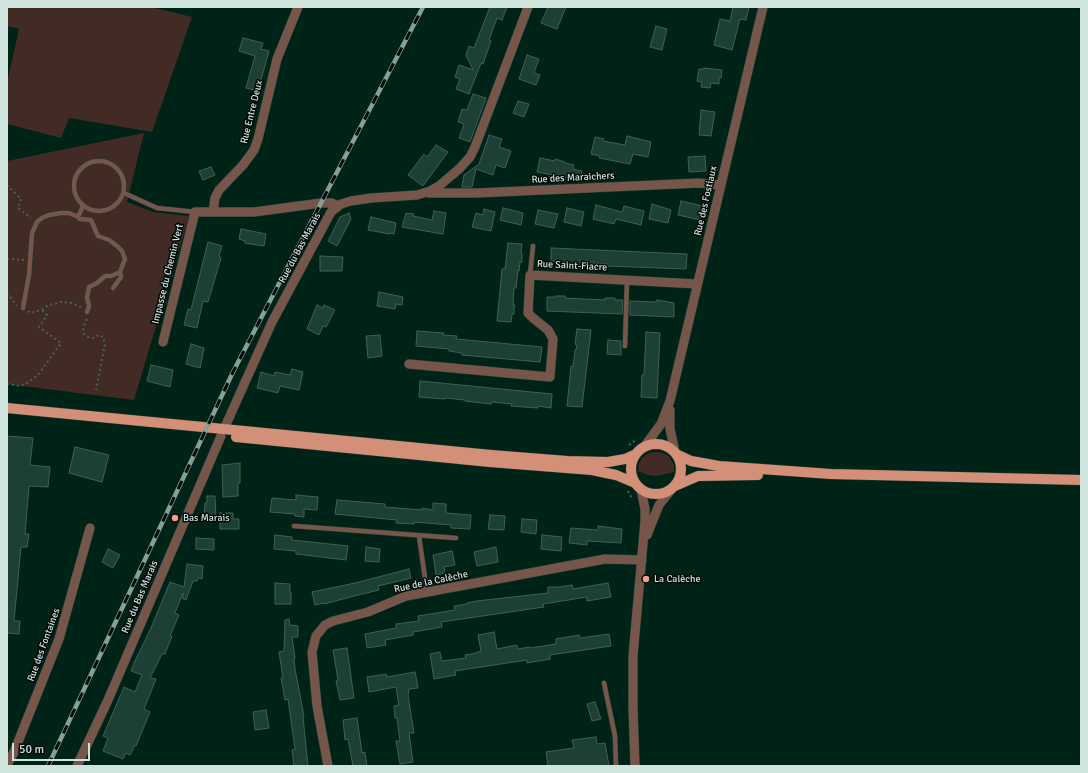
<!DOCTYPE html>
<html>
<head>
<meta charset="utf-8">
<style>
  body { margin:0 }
  #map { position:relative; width:1088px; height:773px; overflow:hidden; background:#002318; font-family:Signika,sans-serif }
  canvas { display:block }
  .frame { position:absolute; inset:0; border:8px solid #cfe4dc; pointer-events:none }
  .scale { position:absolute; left:12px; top:743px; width:78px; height:18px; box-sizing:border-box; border:2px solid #cfe4dc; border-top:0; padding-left:5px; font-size:12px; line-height:14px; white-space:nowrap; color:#cfe4dc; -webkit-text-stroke:3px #000905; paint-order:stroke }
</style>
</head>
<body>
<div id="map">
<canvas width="1088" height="773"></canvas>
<div class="frame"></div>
<div class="scale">50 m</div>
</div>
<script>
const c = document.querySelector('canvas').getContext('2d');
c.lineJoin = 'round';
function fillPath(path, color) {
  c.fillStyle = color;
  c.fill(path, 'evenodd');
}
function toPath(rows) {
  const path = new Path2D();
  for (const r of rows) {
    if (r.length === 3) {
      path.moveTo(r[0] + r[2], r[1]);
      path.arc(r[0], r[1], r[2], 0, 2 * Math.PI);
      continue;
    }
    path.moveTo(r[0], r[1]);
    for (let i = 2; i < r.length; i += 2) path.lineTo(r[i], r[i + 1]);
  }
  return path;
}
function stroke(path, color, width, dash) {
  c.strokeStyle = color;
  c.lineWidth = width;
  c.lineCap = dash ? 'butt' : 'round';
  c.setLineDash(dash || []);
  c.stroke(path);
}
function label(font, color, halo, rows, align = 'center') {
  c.font = font + ' Signika,sans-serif';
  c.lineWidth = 3;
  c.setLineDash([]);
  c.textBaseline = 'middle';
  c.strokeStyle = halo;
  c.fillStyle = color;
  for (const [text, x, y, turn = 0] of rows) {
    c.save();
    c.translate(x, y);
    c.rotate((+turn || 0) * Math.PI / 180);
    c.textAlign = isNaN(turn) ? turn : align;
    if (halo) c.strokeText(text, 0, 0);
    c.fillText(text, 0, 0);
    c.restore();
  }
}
fillPath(toPath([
  [7,7,151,7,192,17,152,132,69,118,61,138,7,124,7,83,19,29,7,26],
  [144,133,127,202,153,212,189,216,134,400,7,384,7,161],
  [653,452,660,452,669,456,674,465,674,472,657,476,648,475,638,471,639,464,642,458,647,454]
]), '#412b24');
const building = toPath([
  [490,7,507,7,502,20,497,18,489,40,491,41,483,64,481,63,469,94,456,89,460,79,455,77,459,65,473,70,466,55,469,46,474,48,490,7],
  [548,7,566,7,557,29,541,23,548,7],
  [733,7,749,7,746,20,740,19,732,50,714,45,720,19,730,21,733,7],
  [656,26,667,29,662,50,650,47,656,26],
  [243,38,263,43,261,49,269,51,258,91,246,88,255,56,239,51,243,38],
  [527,55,539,59,534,73,540,75,536,85,519,79,527,55],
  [704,68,722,70,721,78,719,78,719,84,711,83,710,88,701,87,702,82,697,81,699,69,704,69,704,68],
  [473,94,486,98,470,142,459,138,464,124,458,122,462,109,467,110,473,94],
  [518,101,529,104,524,117,513,113,518,101],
  [701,110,715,112,711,136,699,135,701,110],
  [489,135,502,139,499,147,511,151,505,168,496,165,493,175,476,169,472,187,462,187,464,175,479,164,489,135],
  [627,136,651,142,648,157,633,154,630,164,599,158,600,156,591,154,595,137,604,139,603,141,625,145,627,136],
  [436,145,448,152,423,186,408,175,424,154,427,157,436,145],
  [705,156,706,171,689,172,688,157,705,156],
  [540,158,555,161,555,159,565,162,565,163,574,165,573,169,582,171,580,180,537,172,540,158],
  [211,167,215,175,203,180,199,171,211,167],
  [681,201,703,206,700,220,678,215,681,201],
  [652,204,671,210,668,223,649,219,652,204],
  [596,205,622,212,624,206,644,211,641,225,616,219,614,224,593,219,596,205],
  [503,208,523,213,521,225,500,220,503,208],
  [567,208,584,212,581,226,564,222,567,208],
  [484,209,495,212,491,231,472,227,476,213,483,215,484,209],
  [538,210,558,214,554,228,535,224,538,210],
  [434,211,446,213,443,234,402,227,406,213,414,214,413,216,432,220,434,211],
  [349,213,351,219,337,246,328,241,340,217,349,213],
  [371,217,396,223,394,234,390,233,390,234,368,230,371,217],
  [241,229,266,234,264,246,245,243,245,241,239,239,241,229],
  [208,242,222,246,219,256,221,258,208,302,203,301,197,328,184,325,188,309,191,310,208,242],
  [508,243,522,244,521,253,522,253,522,262,520,262,519,271,518,270,516,288,514,288,513,305,515,305,514,309,514,314,512,314,511,322,497,321,502,269,505,269,508,243],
  [551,248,687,254,686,269,606,266,607,264,590,263,590,265,558,264,558,262,551,261,551,248],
  [320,256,343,257,342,271,320,271,320,256],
  [379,292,403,297,402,305,396,304,395,309,377,306,379,292],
  [556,296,565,296,565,298,584,299,605,300,605,298,615,298,615,300,623,300,622,314,547,311,547,297,556,297,556,296],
  [657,300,674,303,674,317,630,315,630,301,657,302,657,300],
  [317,305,323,308,324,305,335,310,326,327,323,326,319,335,307,329,317,305],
  [577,329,591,330,582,407,567,406,571,366,573,367,575,350,576,350,577,345,575,344,577,329],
  [417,331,444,333,443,335,457,336,456,339,542,347,540,362,462,355,462,353,449,351,449,349,416,346,417,331],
  [646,332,660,333,657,398,641,397,642,375,644,375,646,332],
  [380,335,382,356,368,358,366,336,380,335],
  [608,340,621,341,621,355,607,354,608,340],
  [191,344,204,348,200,368,186,364,191,344],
  [151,365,173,370,170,387,147,381,151,365],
  [292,369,303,372,299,390,280,386,278,393,257,388,261,372,274,376,275,372,290,375,292,369],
  [420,381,552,394,551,408,538,406,538,408,511,406,512,404,492,402,491,404,465,401,465,400,445,398,445,399,419,397,420,381],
  [7,436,33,438,30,465,50,467,48,487,29,486,25,534,29,534,27,547,21,547,14,621,20,621,19,634,7,633,7,436],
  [75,447,109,455,102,482,69,473,75,447],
  [240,463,240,483,238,483,238,496,223,497,222,465,240,463],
  [296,495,318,497,317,510,304,509,304,517,295,516,295,514,270,512,272,498,296,500,296,495],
  [207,496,215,496,216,518,204,518,205,503,207,503,207,496],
  [337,500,385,504,385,507,422,510,422,508,433,510,433,503,446,504,446,513,471,515,470,529,451,528,451,525,414,522,414,524,396,523,397,520,335,514,337,500],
  [220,513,233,513,233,519,239,519,239,529,220,529,220,513],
  [490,515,505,516,504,530,488,529,490,515],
  [522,519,537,520,536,534,521,532,522,519],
  [598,526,622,529,621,543,587,541,587,545,569,543,571,528,598,530,598,526],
  [275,535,292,537,292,540,348,546,346,560,296,554,296,551,274,549,275,535],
  [542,535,562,537,561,551,541,549,542,535],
  [196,538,214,539,214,550,196,549,196,538],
  [366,547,380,549,379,562,365,561,366,547],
  [496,547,498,562,477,566,474,552,496,547],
  [108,549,120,555,113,568,102,562,108,549],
  [452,551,455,565,444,567,445,573,436,575,433,555,452,551],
  [187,564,203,566,202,579,198,578,197,581,193,581,186,600,183,599,183,593,175,613,179,615,170,636,172,636,165,654,162,654,150,678,156,679,144,709,150,712,136,746,135,745,130,755,126,753,123,759,103,751,108,738,103,736,124,687,135,692,142,675,131,671,134,663,151,628,170,582,184,587,187,564],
  [409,569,411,578,378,586,379,590,358,595,324,604,323,603,315,605,312,592,355,583,409,569],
  [275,583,290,584,290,592,291,592,291,604,275,604,275,583],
  [608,583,611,597,587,601,587,597,543,604,544,607,441,622,442,627,413,632,413,635,385,640,386,645,367,648,365,634,396,628,396,624,419,621,418,616,455,610,454,606,467,604,467,603,477,601,548,593,548,587,560,587,572,585,573,589,608,583],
  [289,619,290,625,298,626,298,637,292,637,295,658,294,659,295,669,304,716,303,717,308,766,294,766,292,750,295,749,288,699,285,700,281,678,283,678,279,652,284,651,285,620,289,619],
  [494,632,497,649,517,645,518,649,530,647,530,648,556,644,556,639,579,635,580,638,609,634,611,646,550,655,550,659,527,663,527,660,455,671,456,675,434,679,430,654,440,652,442,661,466,658,465,655,477,653,477,652,481,651,478,635,494,632],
  [347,648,354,698,340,700,336,681,338,680,333,650,347,648],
  [415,672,418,688,409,689,408,696,414,733,409,733,413,762,400,764,396,741,400,741,397,718,395,718,394,706,399,705,396,687,369,692,367,677,386,674,387,677,415,672],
  [595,702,601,719,592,721,587,704,595,702],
  [266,710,269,728,255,730,253,712,266,710],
  [357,718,362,753,365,752,367,766,353,766,348,739,345,740,343,720,357,718],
  [596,737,597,744,605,743,609,766,548,766,546,752,574,748,572,740,596,737]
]);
fillPath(building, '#1e4034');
stroke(building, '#3c6254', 1);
const lane = toPath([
  [99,186,25],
  [124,193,157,208,195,212],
  [78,217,80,219,91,220,98,236,109,240,117,246,122,251,125,259,120,272,121,277,113,288],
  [530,275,533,246],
  [23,308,29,275,32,233,37,222,42,218,49,215,61,213,69,213,78,217,83,206],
  [87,312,89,306,87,298,89,287,97,283,105,276,111,276,120,272],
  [625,346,627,280],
  [294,526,456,538],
  [419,536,427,592],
  [604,683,615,736,616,766]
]);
const street = toPath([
  [429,193,477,193,699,183,721,185],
  [213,212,215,198,219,190,243,165,254,150,258,139,277,59,298,7],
  [163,342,195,212,254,212,321,203,332,203,338,206],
  [409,364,550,377,553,339,548,330,533,318,528,313,530,275,697,284],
  [670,410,670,429,675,452],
  [224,429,272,322,331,212,341,204,351,201,371,198,417,195,430,191,439,186,459,169,470,157,475,147,528,7],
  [644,447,661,424,670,401,763,7],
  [647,535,659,505,671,490],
  [7,765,14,752,59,639,90,528],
  [77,766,108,700,221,436],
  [328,766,317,706,312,652,316,636,325,625,333,621,368,612,406,596,605,559,642,560],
  [635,766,633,708,633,656,645,521,645,509,641,489]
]);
const primary = toPath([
  [7,408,491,455,567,461,608,462,625,459,636,454],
  [236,437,490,462,592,470,616,475,635,483],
  [656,469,25],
  [676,454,691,461,719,466,831,474,1081,480],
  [675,486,698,476,758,475]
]);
stroke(lane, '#1d3e33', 5.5);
stroke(street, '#1d3e33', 10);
stroke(primary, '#1d3e33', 11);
stroke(toPath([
  [7,185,21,199,18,208,31,218],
  [7,259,24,260],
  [7,293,17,306],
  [28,311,30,313,41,310,49,305,61,302,71,303,81,307],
  [87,319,83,328,84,334,88,337,94,338,98,335,103,337,105,344,96,390],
  [7,384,20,386,27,383,38,375,61,343,39,327,47,315,42,310],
  [629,445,637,439],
  [628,491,633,500]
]), '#456359', 2, [2, 3]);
stroke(lane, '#76564b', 4.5);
stroke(street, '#76564b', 9);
stroke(primary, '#d38f78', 10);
const rail = toPath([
  [48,766,233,372,423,7]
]);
stroke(rail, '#86a097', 4.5);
stroke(rail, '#000905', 3, [9]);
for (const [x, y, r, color] of [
  [175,518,4,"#f39f83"],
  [646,579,4,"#f39f83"]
]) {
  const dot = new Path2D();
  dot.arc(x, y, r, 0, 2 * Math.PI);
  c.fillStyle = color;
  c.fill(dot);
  stroke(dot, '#000905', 1.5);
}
label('10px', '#cfe4dc', '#000905', [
  ["Rue Entre Deux",252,112,-76],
  ["Rue des Maraichers",573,178,-3],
  ["Rue des Fostiaux",706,201,-77],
  ["Rue du Bas Marais",300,248,-62],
  ["Rue Saint-Fiacre",572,266,3],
  ["Impasse du Chemin Vert",168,274,-76],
  ["Rue de la Calèche",431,582,-12],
  ["Rue du Bas Marais",140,597,-67],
  ["Rue des Fontaines",44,645,-70]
]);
label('10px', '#cfe4dc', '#000905', [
  ["Bas Marais",183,518],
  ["La Calèche",654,579]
], 'left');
</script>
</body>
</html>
